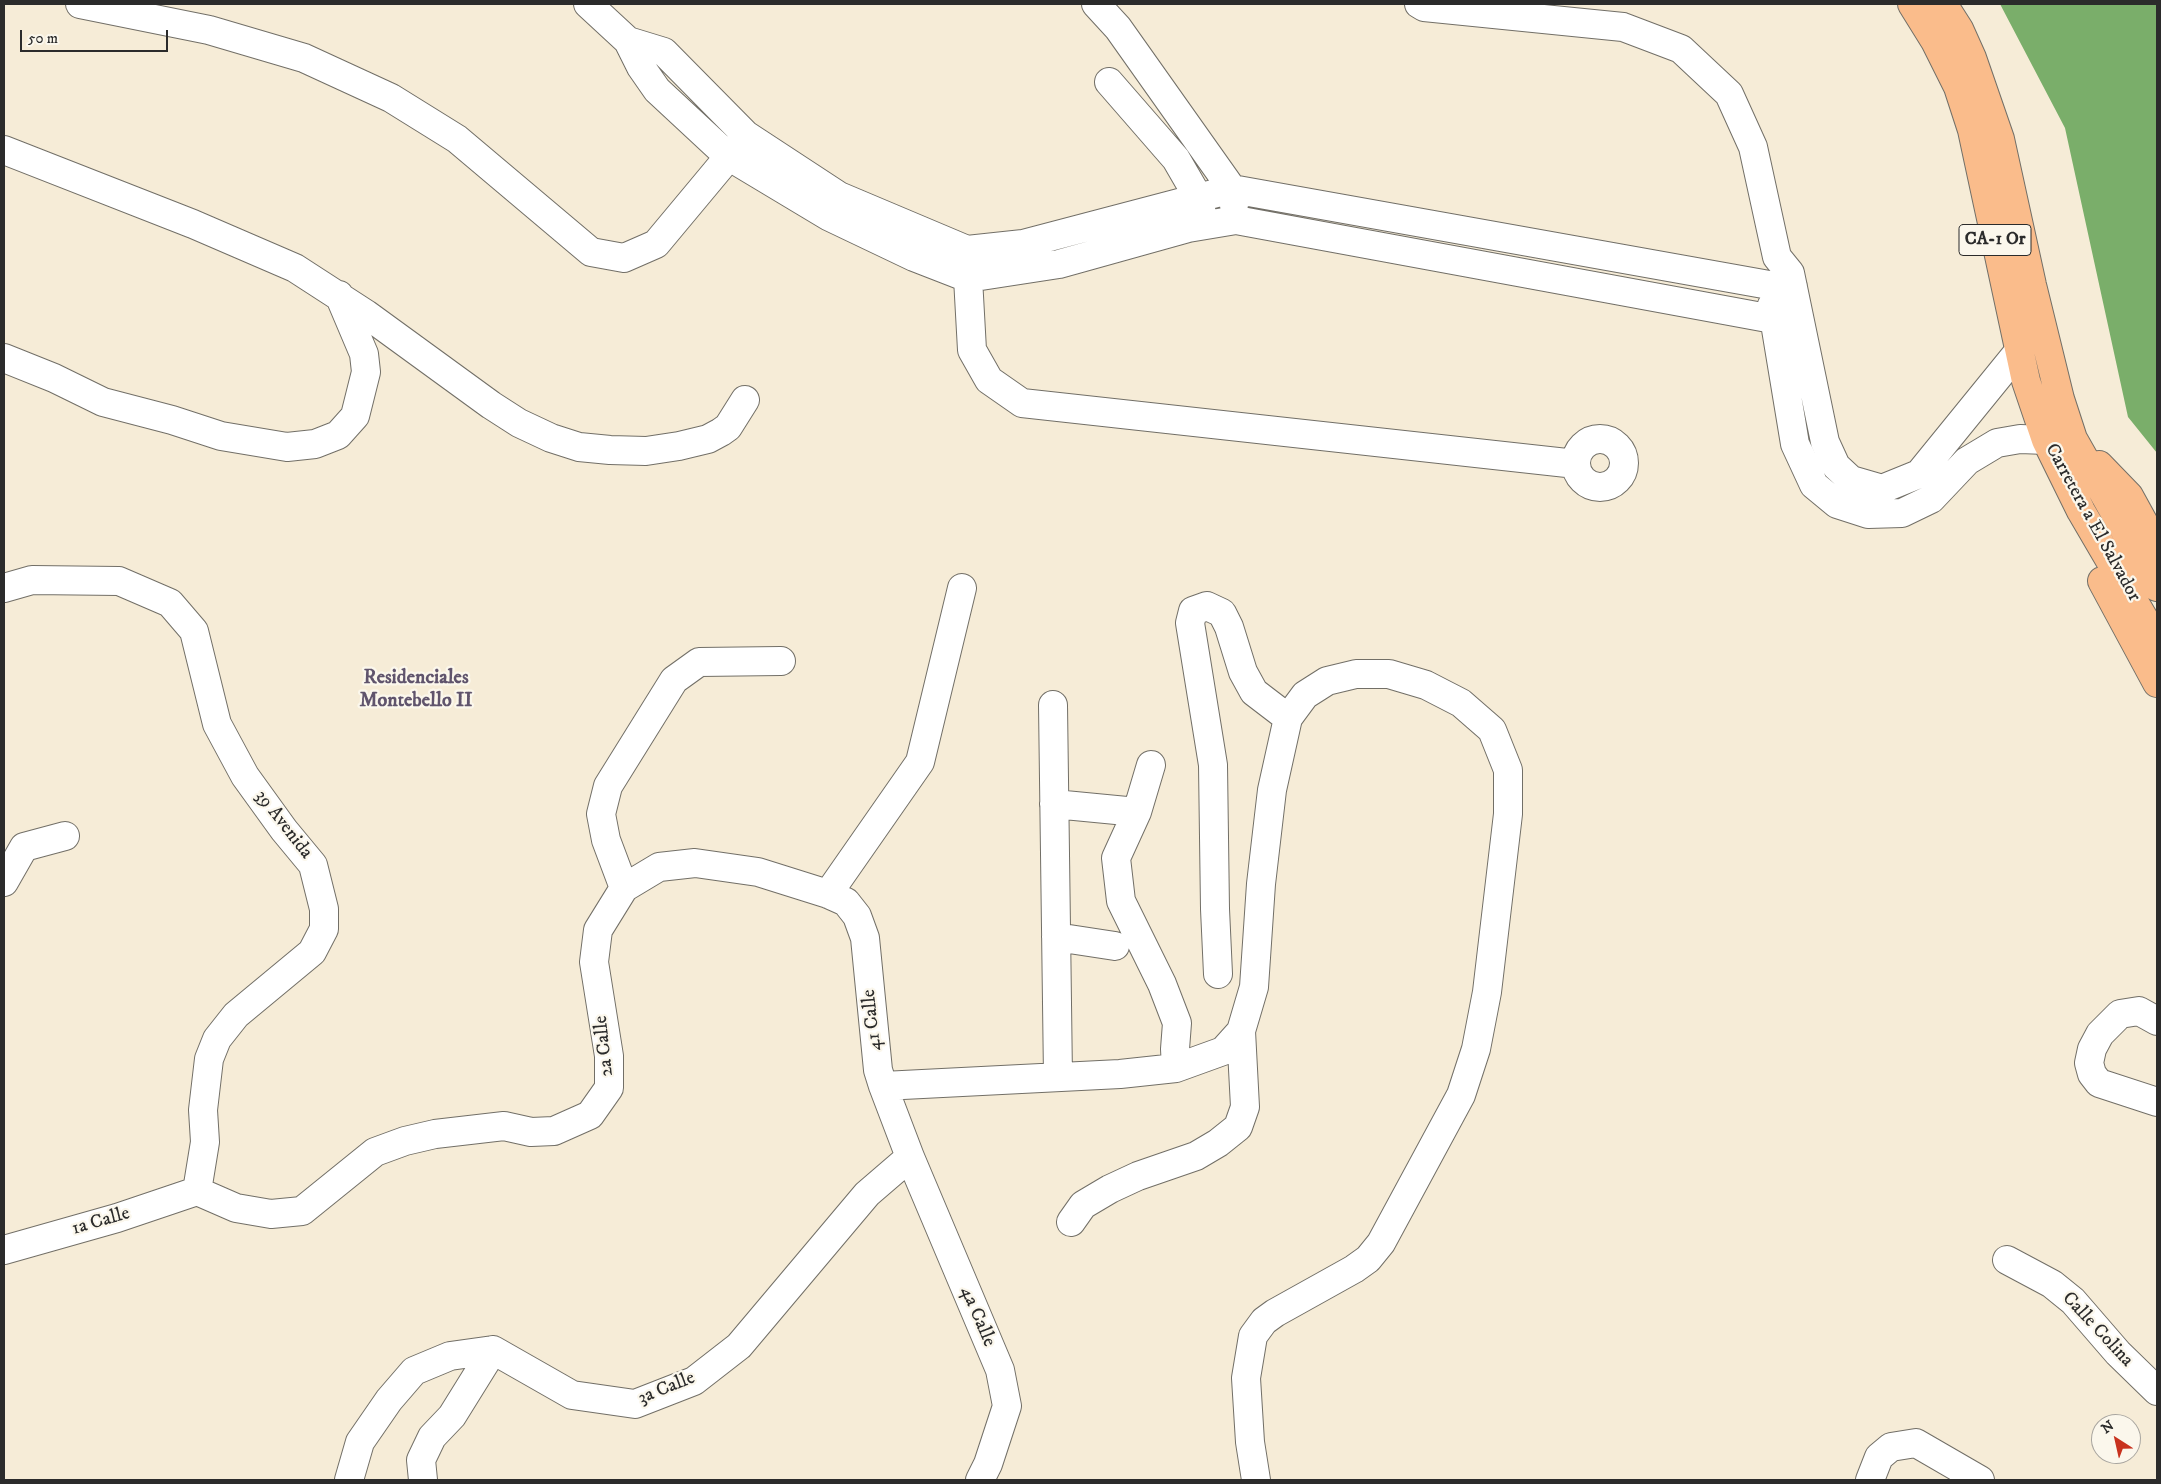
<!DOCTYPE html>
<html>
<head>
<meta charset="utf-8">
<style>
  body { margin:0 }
  #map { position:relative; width:2161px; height:1484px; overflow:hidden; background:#f6ecd7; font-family:"IM FELL DW Pica",serif }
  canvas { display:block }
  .frame { position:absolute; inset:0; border:5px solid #2b2b2b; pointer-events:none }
  .north { position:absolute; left:2091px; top:1414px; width:50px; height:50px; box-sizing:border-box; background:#fbf7ec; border:1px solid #a8a59f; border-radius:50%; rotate:325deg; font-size:14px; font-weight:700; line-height:20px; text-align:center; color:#2b2b2b }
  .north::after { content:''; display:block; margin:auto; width:18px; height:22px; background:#c8321e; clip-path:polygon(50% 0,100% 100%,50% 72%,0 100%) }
  .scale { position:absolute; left:20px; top:30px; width:148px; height:22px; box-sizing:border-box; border:2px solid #2b2b2b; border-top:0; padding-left:6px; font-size:15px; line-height:18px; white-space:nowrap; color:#2b2b2b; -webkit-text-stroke:4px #fbf7ec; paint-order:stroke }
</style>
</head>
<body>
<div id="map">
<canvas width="2161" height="1484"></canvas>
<div class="frame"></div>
<div class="north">N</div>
<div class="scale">50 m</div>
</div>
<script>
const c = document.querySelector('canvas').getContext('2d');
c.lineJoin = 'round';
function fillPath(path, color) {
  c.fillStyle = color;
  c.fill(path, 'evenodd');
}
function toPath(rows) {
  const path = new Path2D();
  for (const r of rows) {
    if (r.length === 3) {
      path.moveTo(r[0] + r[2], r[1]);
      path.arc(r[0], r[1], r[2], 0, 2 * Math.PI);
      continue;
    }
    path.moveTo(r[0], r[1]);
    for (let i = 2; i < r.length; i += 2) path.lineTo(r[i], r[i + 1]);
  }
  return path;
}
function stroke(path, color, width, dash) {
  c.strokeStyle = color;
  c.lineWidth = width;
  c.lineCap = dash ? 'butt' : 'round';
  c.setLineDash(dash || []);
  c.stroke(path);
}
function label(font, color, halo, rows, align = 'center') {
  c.font = font + ' "IM FELL DW Pica",serif';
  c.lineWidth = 4.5;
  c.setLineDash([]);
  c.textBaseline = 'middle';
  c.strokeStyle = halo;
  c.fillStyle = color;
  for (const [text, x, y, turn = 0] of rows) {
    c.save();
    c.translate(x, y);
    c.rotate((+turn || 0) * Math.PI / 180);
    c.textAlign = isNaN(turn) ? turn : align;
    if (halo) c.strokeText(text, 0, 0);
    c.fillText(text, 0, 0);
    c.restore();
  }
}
fillPath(toPath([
  [2000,4,2157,4,2157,453,2128,417,2065,128]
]), '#7aae6a');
const minor = toPath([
  [80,4,209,30,304,58,391,98,457,139,591,252,624,258,656,244,741,142],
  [588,4,628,41,641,67,657,90,728,156,828,216,914,257,968,278,1059,264,1188,228,1236,220,1800,324],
  [1096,4,1118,28,1232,189,1234,205],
  [1419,4,1424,7,1623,27,1681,49,1729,94,1753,147,1777,257,1790,273,1825,442,1836,466,1851,480,1882,489,1919,474,2019,351],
  [628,41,664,52,746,135,839,196,967,250,1023,244,1232,189,1769,285,1793,287],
  [1109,82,1176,159,1198,197,1202,214],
  [4,150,193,224,295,268,366,314,491,405,519,423,551,438,579,447,610,450,646,451,679,446,708,439,721,432,728,427,745,400],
  [967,260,972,350,989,380,1022,403,1576,464],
  [1772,305,1795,444,1814,485,1837,504,1868,514,1902,513,1931,499,1967,461,1997,443,2020,439,2046,440],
  [4,358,54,378,103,402,172,420,221,436,287,447,315,444,338,435,355,416,366,372,364,354,339,295],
  [1600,463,24],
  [4,588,32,580,119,581,170,603,194,631,217,724,245,776,284,830,313,865,324,909,324,929,312,952,236,1015,217,1039,209,1059,203,1110,205,1142,197,1191],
  [1053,705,1058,1077],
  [1151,765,1137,812,1116,858,1121,901,1162,984,1177,1023,1175,1049,1176,1068],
  [1054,804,1137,812],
  [4,882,24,847,65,836],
  [624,888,606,840,601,814,608,786,674,680,699,662,781,661],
  [828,894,920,762,962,588],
  [1056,937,1115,946],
  [1218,974,1215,909,1213,765,1190,623,1193,611,1207,606,1222,613,1229,627,1243,672,1254,692,1288,718],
  [2157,1021,2139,1011,2120,1014,2100,1034,2092,1049,2089,1063,2092,1074,2099,1083,2157,1102],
  [883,1086,1120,1074,1176,1068,1223,1051,1241,1031,1254,987,1261,884,1272,790,1288,718,1305,695,1327,681,1356,674,1389,674,1426,685,1461,703,1492,730,1508,770,1508,814,1487,992,1476,1049,1461,1095,1381,1243,1368,1259,1354,1269,1275,1313,1264,1321,1253,1336,1246,1378,1250,1442,1256,1480],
  [197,1191,236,1208,271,1214,302,1211,375,1152,405,1141,435,1134,504,1126,531,1132,554,1131,590,1115,609,1088,609,1056,594,962,598,930,624,888,659,867,695,863,758,872,828,894,846,902,857,916,865,938,878,1070,883,1086,910,1157,1000,1370,1007,1406,988,1464,980,1480],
  [1071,1222,1083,1205,1110,1189,1138,1176,1196,1156,1218,1143,1238,1127,1245,1107,1241,1031],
  [4,1250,117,1218,197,1191],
  [2007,1260,2052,1284,2073,1301,2118,1353,2157,1391],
  [349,1480,360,1442,389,1400,414,1371,450,1356,493,1350,572,1395,635,1404,694,1381,739,1346,867,1194,910,1157],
  [423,1480,421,1460,432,1437,452,1416,493,1350],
  [1870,1480,1879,1457,1891,1447,1916,1443,1980,1480]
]);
const highway = toPath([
  [1912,4,1935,41,1958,87,1972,130,2026,381,2046,440,2081,511,2157,641],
  [1943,4,1959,29,1972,58,2000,139,2032,285,2060,399,2073,439,2157,587],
  [2099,465,2129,496,2157,547],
  [2102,581,2157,683]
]);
stroke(minor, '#726f67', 30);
stroke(highway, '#726f67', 30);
stroke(minor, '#fff', 28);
stroke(highway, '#fabc8b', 28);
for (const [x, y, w] of [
  [1995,240,72]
]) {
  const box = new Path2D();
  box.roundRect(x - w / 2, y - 15.5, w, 31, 4);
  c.fillStyle = '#fbf7ec';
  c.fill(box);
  stroke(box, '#2b2b2b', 1);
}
label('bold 18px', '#2b2b2b', null, [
  ["CA-1 Or",1995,240]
]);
label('19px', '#2b2b2b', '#fbf7ec', [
  ["Carretera a El Salvador",2092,523,61],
  ["39 Avenida",283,825,52],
  ["41 Calle",873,1020,-96],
  ["2a Calle",605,1046,-96],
  ["1a Calle",101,1222,-16],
  ["4a Calle",977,1317,67],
  ["Calle Colina",2097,1330,47],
  ["3a Calle",667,1389,-22]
]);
label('bold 20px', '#60546c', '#fbf7ec', [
  ["Residenciales",416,679],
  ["Montebello II",416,702]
]);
</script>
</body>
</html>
